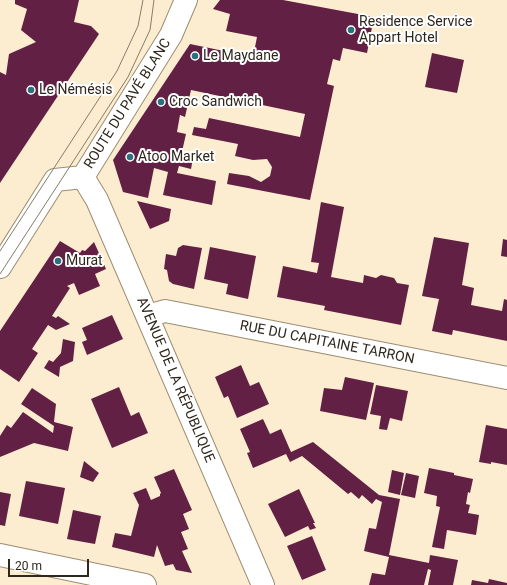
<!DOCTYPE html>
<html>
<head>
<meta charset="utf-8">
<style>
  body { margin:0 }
  #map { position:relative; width:507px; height:585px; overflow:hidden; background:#fcedd0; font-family:Roboto,sans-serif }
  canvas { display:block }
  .scale { position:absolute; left:8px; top:559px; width:81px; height:18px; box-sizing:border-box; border:2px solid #2d271c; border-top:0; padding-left:5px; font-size:12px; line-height:14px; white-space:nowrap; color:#2d271c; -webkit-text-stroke:3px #fff; paint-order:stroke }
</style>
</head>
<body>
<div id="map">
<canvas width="507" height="585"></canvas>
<div class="scale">20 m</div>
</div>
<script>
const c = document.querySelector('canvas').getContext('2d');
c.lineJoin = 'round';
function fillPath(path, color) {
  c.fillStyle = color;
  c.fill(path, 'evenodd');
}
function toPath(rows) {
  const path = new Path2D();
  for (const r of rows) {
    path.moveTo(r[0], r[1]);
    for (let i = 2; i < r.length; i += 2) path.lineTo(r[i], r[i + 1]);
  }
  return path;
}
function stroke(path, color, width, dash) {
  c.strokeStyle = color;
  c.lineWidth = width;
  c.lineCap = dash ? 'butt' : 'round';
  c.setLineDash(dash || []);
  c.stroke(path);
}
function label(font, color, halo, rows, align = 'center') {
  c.font = font + ' Roboto,sans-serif';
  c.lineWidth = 4;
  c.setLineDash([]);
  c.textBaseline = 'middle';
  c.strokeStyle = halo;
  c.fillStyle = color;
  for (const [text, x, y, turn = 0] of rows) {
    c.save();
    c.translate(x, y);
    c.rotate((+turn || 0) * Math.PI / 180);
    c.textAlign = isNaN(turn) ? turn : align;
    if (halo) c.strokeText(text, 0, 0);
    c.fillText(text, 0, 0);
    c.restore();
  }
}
fillPath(toPath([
  [15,0,79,0,74,22,91,26,99,34,0,183,0,72,6,75,9,54,36,42,21,30,27,9,15,4],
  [220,0,283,0,374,17,367,53,343,48,340,61,333,59,327,84,334,86,310,200,227,184,229,173,249,176,261,182,270,176,272,167,267,159,253,160,235,156,238,144,192,135,194,127,206,129,209,118,300,137,305,114,191,90,185,117,180,115,177,132,186,134,181,156,193,158,191,169,179,166,177,173,216,181,212,205,163,195,168,172,154,168,148,198,123,192,113,160,190,44,253,57,257,37,226,31,230,14,213,9],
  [432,53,464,60,457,93,425,87],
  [137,201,171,209,169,221,150,229],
  [321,202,344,207,331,277,363,283,364,275,376,278,381,275,394,278,397,283,409,285,401,325,324,310,325,306,277,297,283,266,317,273,319,263,311,262],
  [434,237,469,243,462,285,474,288,471,305,502,311,504,299,507,300,507,341,453,330,452,335,432,331,439,299,422,296],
  [503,239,507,240,507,257,501,256],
  [60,241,80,253,82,250,85,251,94,242,106,269,95,274,100,286,79,295,74,283,67,286,70,288,52,316,56,318,58,316,70,324,56,330,48,325,32,349,38,353,19,382,0,369,0,331],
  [183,245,202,248,194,289,173,284,169,281,167,270,164,269,166,254,176,256,178,248],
  [210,247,256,256,248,299,226,294,228,284,204,279],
  [112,315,123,339,87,355,82,342,87,340,82,328],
  [63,339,75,342,73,361,60,367,59,377,44,368,49,360,53,362,61,353],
  [241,365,250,386,259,382,269,404,237,418,228,396,224,398,215,377],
  [345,377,374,383,366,420,320,411,324,388,342,390],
  [376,385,408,391,402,421,390,418,387,430,379,429,381,416,370,414],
  [119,387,131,416,139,412,148,433,112,448,91,399],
  [32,388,56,404,54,422,73,427,68,451,34,443,0,457,0,436,7,425,11,428,23,412,53,433,54,426,21,404],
  [263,419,270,434,281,429,291,452,313,442,379,495,400,499,389,555,429,563,430,555,458,560,453,585,428,585,431,570,428,569,424,585,369,585,372,573,385,575,389,557,364,551,369,528,376,529,382,502,376,499,372,504,362,495,359,499,351,492,348,494,302,456,290,462,286,454,253,468,247,453,250,452,240,429],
  [486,425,507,429,507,465,491,462,491,464,479,462],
  [84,461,99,473,93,482,80,477],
  [429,468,454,473,454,475,473,479,470,493,468,492,466,504,470,505,468,513,479,515,476,535,447,530,444,549,432,547,440,507,436,506,437,496,424,493],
  [174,469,192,510,183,514,189,529,181,532,188,549,182,551,192,573,176,570,173,564,165,566,157,545,154,557,112,547,115,533,131,536,139,505,133,493,146,488,151,500,160,496,160,494,161,493,154,477],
  [392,470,404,473,400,495,388,492],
  [406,473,419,476,415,498,401,495],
  [26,481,65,488,58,524,19,516],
  [299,489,315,523,313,523,316,528,310,530,308,526,285,537,268,504],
  [0,492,11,494,5,526,0,525],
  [73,510,101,516,95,544,67,539],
  [312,536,326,570,302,580,287,546],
  [489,579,507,583,507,585,471,585,472,580,488,583]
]), '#622044');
const minor = toPath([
  [83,177,97,200,263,585],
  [147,316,165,311,507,378],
  [0,555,145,585]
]);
const major = toPath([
  [0,267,55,180,83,177,171,35,186,0]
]);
stroke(minor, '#9c8d73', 24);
stroke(major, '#9c8d73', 24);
stroke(minor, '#fff', 22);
stroke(major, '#fff', 22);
stroke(toPath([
  [0,251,117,71,138,26,143,0],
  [0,274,128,77,150,30,154,0]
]), '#857c69', 1);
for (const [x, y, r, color] of [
  [351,30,4,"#2b707f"],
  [195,56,4,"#2b707f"],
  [31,90,4,"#2b707f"],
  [161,102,4,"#2b707f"],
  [130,157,4,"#2b707f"],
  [58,261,4,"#2b707f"]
]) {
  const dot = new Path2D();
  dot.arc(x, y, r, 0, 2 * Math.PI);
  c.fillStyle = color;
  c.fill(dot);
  stroke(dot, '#fff', 1.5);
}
label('14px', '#2d271c', '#fff', [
  ["Residence Service",359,22],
  ["Appart Hotel",359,38],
  ["Le Maydane",203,56],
  ["Le Némésis",39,90],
  ["Croc Sandwich",169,102],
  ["Atoo Market",138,157],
  ["Murat",66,261]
], 'left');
label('14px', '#2d271c', '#fff', [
  ["ROUTE DU PAVÉ BLANC",128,104,-58],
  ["RUE DU CAPITAINE TARRON",327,343,11],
  ["AVENUE DE LA RÉPUBLIQUE",175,380,67]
]);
</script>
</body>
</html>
